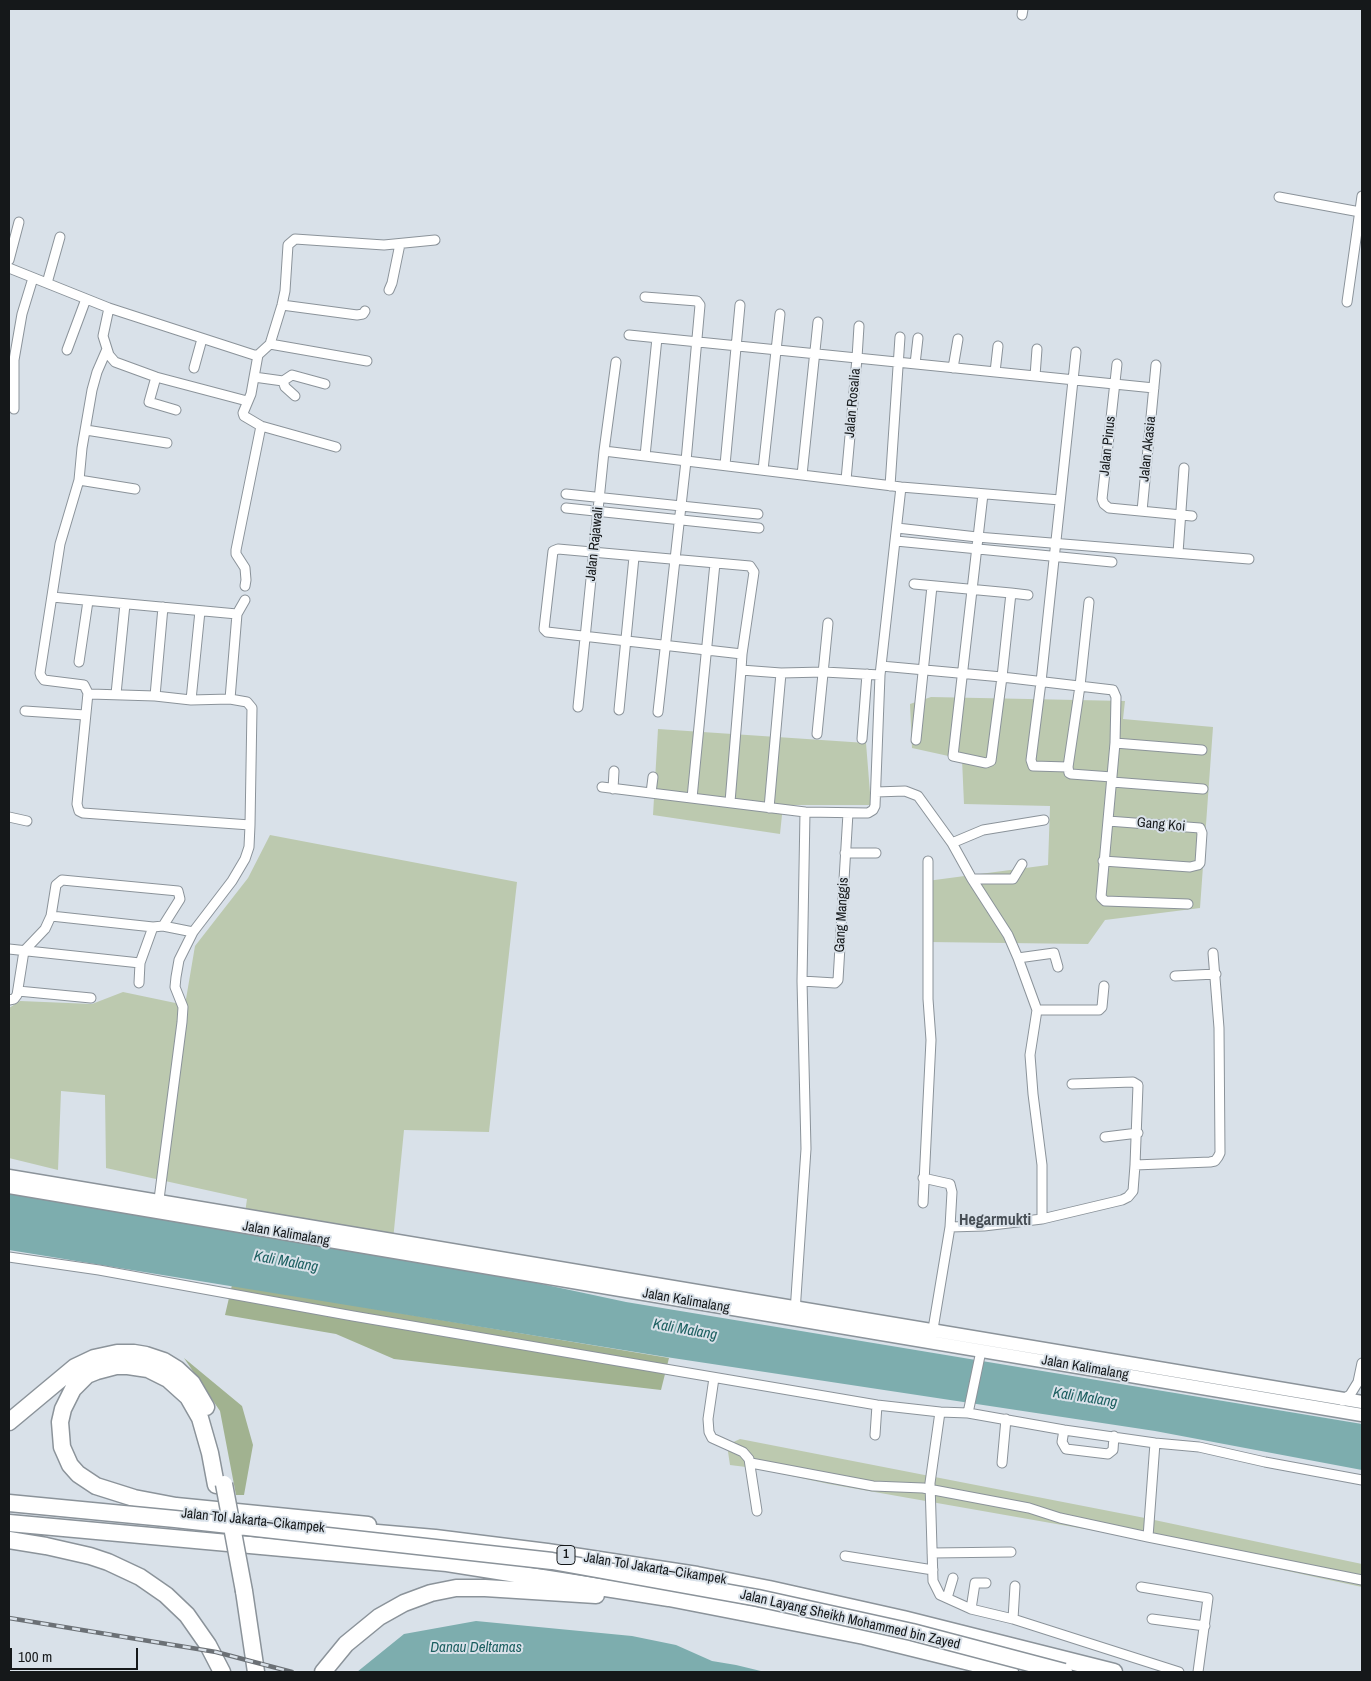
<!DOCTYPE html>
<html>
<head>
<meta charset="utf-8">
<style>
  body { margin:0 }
  #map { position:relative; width:1371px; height:1681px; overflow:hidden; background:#d9e1e9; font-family:"Archivo Narrow",sans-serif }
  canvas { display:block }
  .frame { position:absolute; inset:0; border:10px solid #15181a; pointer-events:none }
  .scale { position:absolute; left:10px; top:1648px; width:128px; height:22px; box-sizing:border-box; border:2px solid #15181a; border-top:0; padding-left:6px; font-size:15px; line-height:18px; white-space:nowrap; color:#15181a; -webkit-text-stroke:4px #d9e1e9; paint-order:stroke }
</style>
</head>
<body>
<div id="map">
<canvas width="1371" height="1681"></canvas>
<div class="frame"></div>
<div class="scale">100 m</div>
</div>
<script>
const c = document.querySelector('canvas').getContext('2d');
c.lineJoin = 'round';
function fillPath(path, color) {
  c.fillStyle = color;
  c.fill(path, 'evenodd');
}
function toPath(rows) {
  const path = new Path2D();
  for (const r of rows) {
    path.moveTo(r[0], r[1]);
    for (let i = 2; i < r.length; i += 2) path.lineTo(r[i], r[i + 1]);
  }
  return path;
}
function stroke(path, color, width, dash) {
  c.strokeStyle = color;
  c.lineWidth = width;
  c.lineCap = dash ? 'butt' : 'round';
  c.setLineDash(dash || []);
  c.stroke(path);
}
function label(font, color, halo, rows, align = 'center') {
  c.font = font + ' "Archivo Narrow",sans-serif';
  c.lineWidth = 4;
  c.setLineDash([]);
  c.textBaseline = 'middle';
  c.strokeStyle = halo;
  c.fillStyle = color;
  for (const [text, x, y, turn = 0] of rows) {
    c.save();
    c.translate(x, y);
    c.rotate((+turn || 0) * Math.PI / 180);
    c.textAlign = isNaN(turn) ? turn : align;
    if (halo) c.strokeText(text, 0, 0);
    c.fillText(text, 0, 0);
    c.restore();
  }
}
fillPath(toPath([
  [931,697,1125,701,1123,719,1213,727,1200,908,1105,920,1088,944,928,942,927,881,1048,865,1050,806,964,804,962,759,912,748,910,704],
  [658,729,866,743,871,805,783,805,780,834,653,815],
  [270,835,517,882,489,1132,404,1130,392,1250,243,1227,247,1199,106,1168,105,1095,61,1091,58,1170,9,1158,9,1008,20,1001,92,1004,123,992,185,1005,195,946,248,878],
  [740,1439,1145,1518,1362,1564,1362,1587,1119,1535,829,1484,754,1468,730,1465,727,1445]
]), '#bcc9af');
fillPath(toPath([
  [232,1285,669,1358,661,1390,394,1359,336,1334,225,1315],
  [184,1358,242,1406,253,1445,244,1495,236,1495,220,1411]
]), '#a1b290');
fillPath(toPath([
  [9,1193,392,1252,626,1302,1362,1424,1362,1470,1155,1431,666,1357,9,1250],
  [476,1621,632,1636,676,1645,712,1661,736,1665,765,1672,357,1672,404,1634]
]), '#7dadae');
const minor = toPath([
  [1022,15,1023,9],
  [1279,197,1360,212],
  [9,260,19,222],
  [9,268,109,308,254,355,258,355],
  [47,283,60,237],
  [389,290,392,283,400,244],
  [645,297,697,301,700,305,686,461,658,712],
  [1347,302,1362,196],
  [282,305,357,315,363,314,365,311],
  [109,308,103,336,109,355,115,362,156,377,247,401],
  [629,335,1154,388],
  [270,344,367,361],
  [107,349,97,372,92,390,82,448,79,480,60,544,40,673,41,676,44,680,84,685,88,693,90,694,155,696,191,700,230,699,247,702,252,708,250,825,249,847,245,859,232,881,193,932,179,960,176,977,175,987,183,1007,182,1022,158,1207],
  [67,350,86,299],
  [915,364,918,338],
  [1117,364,1102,499,1104,504,1109,508,1192,516],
  [194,368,202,339],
  [953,368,958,339],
  [995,372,998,346],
  [1035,376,1037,349],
  [156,377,149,402,176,410],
  [254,377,283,381,285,387,295,396],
  [283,381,292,375,325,384],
  [14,409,14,360,22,314,33,278],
  [86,430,167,443],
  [336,447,261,426,244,416,243,413,251,394,258,355,270,344,282,305,285,291,288,245,295,239,384,245,435,240],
  [604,451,901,487,1060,500],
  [645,456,657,338],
  [725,465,740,305],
  [763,470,780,314],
  [802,475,818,322],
  [79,480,135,489],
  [846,480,857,358,859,326],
  [890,486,900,337],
  [566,494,758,514],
  [983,494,953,756,986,763,991,761,1002,677,1011,593,1028,595],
  [566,508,759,528],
  [1142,511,1156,365],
  [897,528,977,537,1249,559],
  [896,541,1112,562],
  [1178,553,1184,468],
  [914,584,1011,593],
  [245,586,246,580,245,568,236,554,236,550,261,426],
  [52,597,237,614],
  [1089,602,1080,686,1068,767,1069,773,1071,774,1112,777],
  [742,654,754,572,750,566,558,549,553,551,544,629,547,632,742,654,741,670,781,673,824,672,880,675],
  [79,662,88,601],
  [881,666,1002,677,1113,690,1116,697,1115,743,1101,897,1105,901,1188,904],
  [88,693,77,804,79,811,83,813,250,825],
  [116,694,125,604],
  [155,696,163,607],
  [230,699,237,614,245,600],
  [191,700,200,611],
  [578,707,604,451,616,362],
  [619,710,634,557],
  [25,711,85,715],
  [817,734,828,623],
  [862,739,867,674],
  [916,740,932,586],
  [1115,743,1202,750],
  [1068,767,1033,766,1031,760,1041,682,1076,352],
  [1112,782,1203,789],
  [602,787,805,812],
  [613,789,614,771],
  [876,792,905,791,918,796,952,843,972,879,1008,935,1018,958,1037,1010,1030,1055,1033,1094,1042,1165,1042,1219],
  [651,793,653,777],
  [692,798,715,563],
  [730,802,741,670],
  [769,808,781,673],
  [9,817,27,821],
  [952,843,983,830,1044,820],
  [845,853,876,853],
  [1103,861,1190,867,1198,865,1200,863,1202,833,1200,828,1108,821],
  [972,879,1013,879,1022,864],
  [51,916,56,885,62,880,178,891,180,899,163,926],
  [9,949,140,963,153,927,163,926,193,932],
  [1018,958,1054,953,1058,967],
  [1175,976,1216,974],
  [802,981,835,983,838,980,848,813],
  [139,983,140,963],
  [18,991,91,998],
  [9,1000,14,999,17,995,24,951,45,929,51,916,153,927],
  [1037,1010,1099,1010,1102,1007,1104,986],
  [1072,1084,1133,1082,1138,1085,1135,1165],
  [1105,1137,1138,1133],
  [923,1178,950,1184,952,1192,950,1227],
  [923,1203,931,1040,928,999,928,861],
  [9,1257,99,1270,353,1316,877,1405,940,1412,968,1413,1064,1430,1155,1443,1199,1447,1265,1462,1362,1480],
  [795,1312,806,1149,802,981,805,812,868,813,873,810,875,806,880,675,901,487],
  [932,1335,950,1227,984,1226,1042,1219,1122,1200,1128,1197,1133,1191,1135,1165,1210,1162,1215,1161,1218,1157,1220,1153,1219,1028,1213,953],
  [714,1378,708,1419,709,1432,712,1438,743,1452,749,1459,757,1511],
  [1343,1401,1343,1399,1350,1395,1358,1382,1362,1363],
  [940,1412,930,1483,933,1581,940,1595,971,1609,1013,1619,1179,1672],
  [968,1413,981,1351],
  [1064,1430,1062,1442,1066,1449,1108,1454,1113,1450,1114,1436],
  [875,1435,877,1405],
  [751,1463,873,1486,923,1488,1029,1508,1060,1518,1148,1537,1362,1580],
  [1002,1463,1006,1419],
  [1148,1537,1155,1443],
  [932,1553,1011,1552],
  [845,1556,933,1570],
  [1141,1587,1208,1598,1198,1672],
  [947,1598,953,1578],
  [971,1609,975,1583,986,1583],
  [1013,1619,1015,1586],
  [1152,1619,1205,1626]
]);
const secondary = toPath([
  [9,1176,1362,1402],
  [9,1187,1362,1415]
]);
const motorway = toPath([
  [9,1422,75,1367,94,1358,117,1353,134,1353,146,1355,164,1361,177,1369,192,1383,206,1407],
  [216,1485,210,1453,200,1418,188,1397,168,1379,148,1369,128,1366,116,1366,97,1371,87,1375,73,1389,63,1409,60,1422,62,1447,70,1465,78,1474,96,1486,134,1498,176,1506,368,1525],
  [9,1523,447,1563,669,1598,864,1636,1010,1672],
  [354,1531,435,1538,547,1552,697,1575,769,1589,903,1619,1114,1672],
  [9,1540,46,1546,90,1556,108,1562,140,1577,166,1595,187,1615,208,1645,222,1672],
  [244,1591,256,1672],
  [323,1672,346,1644,379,1617,404,1603,431,1593,456,1588,485,1588,596,1595]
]);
stroke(minor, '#8b939a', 11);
stroke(secondary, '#8b939a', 15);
stroke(motorway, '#8b939a', 19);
stroke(minor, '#fff', 9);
stroke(secondary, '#fff', 12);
stroke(motorway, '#fff', 16);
const rail = toPath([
  [9,1618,216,1652,292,1672]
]);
stroke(rail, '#6b7075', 4.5);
stroke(rail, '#d9e1e9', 2.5, [8]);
const motorwayBridge = toPath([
  [224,1484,244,1591],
  [9,1503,175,1519,552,1561,758,1598,912,1632,1064,1672]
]);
stroke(motorwayBridge, '#8b939a', 19, []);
stroke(motorwayBridge, '#fff', 16);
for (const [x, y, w] of [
  [566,1555,18]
]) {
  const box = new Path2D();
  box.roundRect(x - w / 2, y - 9.5, w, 19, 4);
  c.fillStyle = '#d9e1e9';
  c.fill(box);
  stroke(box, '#15181a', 1);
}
label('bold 12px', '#15181a', null, [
  ["1",566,1555]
]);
label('14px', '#15181a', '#d9e1e9', [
  ["Jalan Rosalia",853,403,-85],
  ["Jalan Pinus",1108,446,-84],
  ["Jalan Akasia",1148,449,-84],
  ["Jalan Rajawali",595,544,-84],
  ["Gang Koi",1161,825,5],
  ["Gang Manggis",842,915,-87],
  ["Jalan Kalimalang",286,1234,10],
  ["Jalan Kalimalang",686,1301,10],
  ["Jalan Kalimalang",1085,1368,10],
  ["Jalan Tol Jakarta–Cikampek",253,1521,6],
  ["Jalan Tol Jakarta–Cikampek",655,1569,9],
  ["Jalan Layang Sheikh Mohammed bin Zayed",850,1620,13]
]);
label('italic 15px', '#1c5f60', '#d9e1e9', [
  ["Kali Malang",286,1262,10],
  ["Kali Malang",685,1330,10],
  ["Kali Malang",1085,1398,9],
  ["Danau Deltamas",476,1648]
]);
label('bold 16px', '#474e55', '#d9e1e9', [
  ["Hegarmukti",995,1221]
]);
</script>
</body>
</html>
